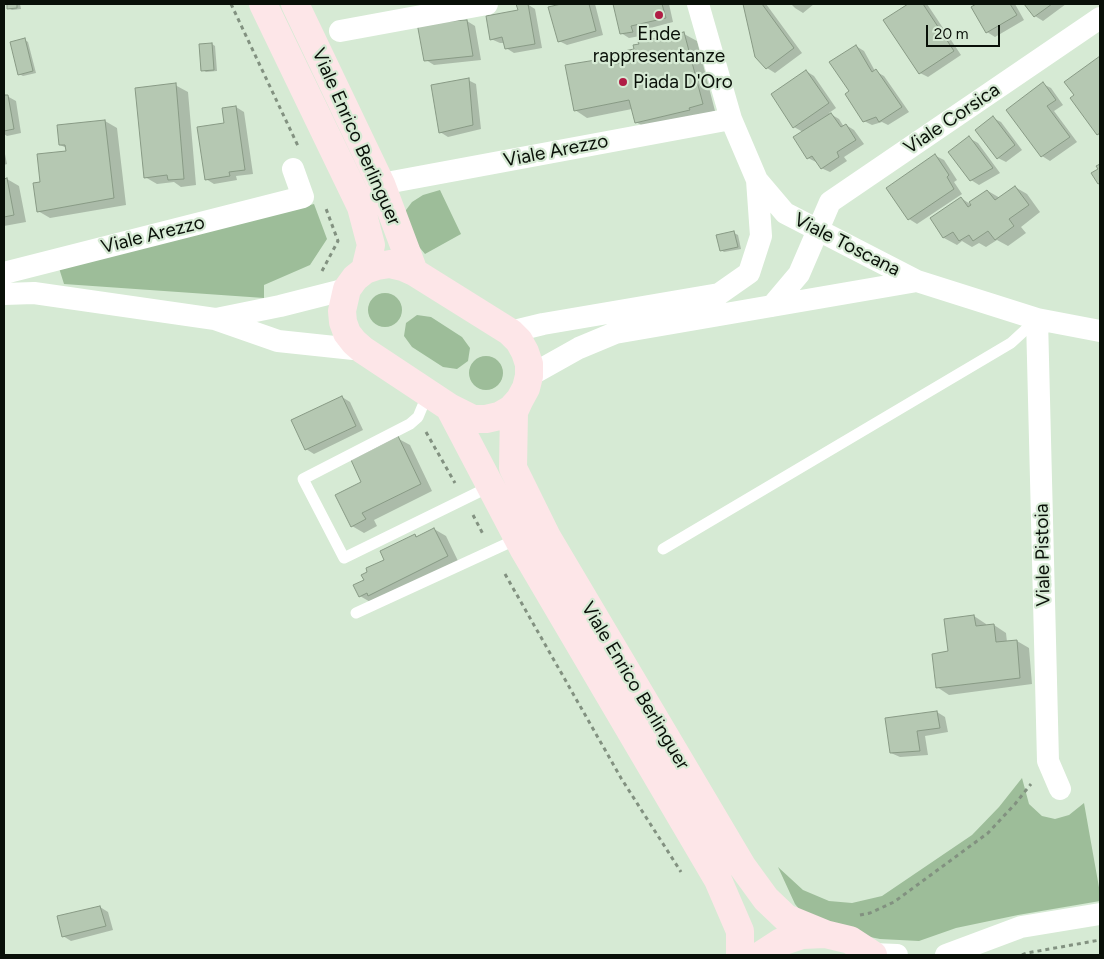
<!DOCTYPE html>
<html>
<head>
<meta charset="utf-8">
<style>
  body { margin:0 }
  #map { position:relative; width:1104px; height:959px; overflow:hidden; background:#d6ead4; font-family:Figtree,sans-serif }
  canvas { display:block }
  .frame { position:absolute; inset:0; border:5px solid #091008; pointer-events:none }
  .scale { position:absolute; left:926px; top:25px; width:74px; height:22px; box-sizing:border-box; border:2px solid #091008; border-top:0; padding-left:6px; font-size:15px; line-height:18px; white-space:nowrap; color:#091008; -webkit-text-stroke:4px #d6ead4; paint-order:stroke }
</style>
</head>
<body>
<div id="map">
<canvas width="1104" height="959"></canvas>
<div class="frame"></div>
<div class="scale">20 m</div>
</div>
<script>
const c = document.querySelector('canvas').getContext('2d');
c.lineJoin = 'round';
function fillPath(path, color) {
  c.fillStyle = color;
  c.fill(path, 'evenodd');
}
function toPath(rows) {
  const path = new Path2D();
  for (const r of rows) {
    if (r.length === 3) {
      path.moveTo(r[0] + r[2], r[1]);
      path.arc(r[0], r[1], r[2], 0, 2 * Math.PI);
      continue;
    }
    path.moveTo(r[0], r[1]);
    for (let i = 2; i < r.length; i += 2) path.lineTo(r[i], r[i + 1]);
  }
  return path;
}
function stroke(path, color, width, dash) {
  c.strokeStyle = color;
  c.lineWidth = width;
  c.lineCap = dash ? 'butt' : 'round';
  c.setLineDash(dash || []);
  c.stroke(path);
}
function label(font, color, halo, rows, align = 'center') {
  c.font = font + ' Figtree,sans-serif';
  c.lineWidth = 4.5;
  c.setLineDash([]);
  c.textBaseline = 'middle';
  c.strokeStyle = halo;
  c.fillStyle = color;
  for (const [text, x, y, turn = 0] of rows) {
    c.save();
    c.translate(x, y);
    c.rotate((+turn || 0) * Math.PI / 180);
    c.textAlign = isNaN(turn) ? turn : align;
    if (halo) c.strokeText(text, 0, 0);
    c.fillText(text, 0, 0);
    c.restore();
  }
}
fillPath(toPath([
  [440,190,461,234,425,254,410,236,404,222,406,210,412,202,423,195],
  [314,204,327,239,310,265,264,285,264,298,64,284,59,268],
  [385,310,17],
  [417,315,431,317,462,337,470,348,468,361,457,369,443,367,412,347,404,336,406,323],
  [486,373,17],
  [1022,778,1029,804,1042,816,1055,819,1069,815,1084,803,1100,893,1100,901,1018,915,956,928,919,941,880,939,825,928,804,915,795,904,778,867,803,890,829,901,852,903,882,896,972,835,999,807]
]), '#9dbd99');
fillPath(toPath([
  [8,4,20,4,21,9,12,10,8,8],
  [527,4,535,9,542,48,514,53,506,48,505,43,500,43,491,39,519,11,518,5],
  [565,4,595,4,603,35,567,45,559,41,550,8],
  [615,4,669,4,673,22,639,31,640,36,629,38,621,33],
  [744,4,766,4,802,53,775,73,767,68,756,56],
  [791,4,814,4,803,13,795,8],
  [910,4,927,4,961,55,928,77,920,73,885,20],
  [978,4,1015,4,1024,20,995,37,987,32,972,7],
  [1026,4,1066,4,1043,21,1035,16],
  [467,21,475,26,481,60,434,65,426,60],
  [684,34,697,41,715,111,648,129,636,122,632,109,587,118,575,110,613,58,622,63],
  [25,40,28,42,36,73,23,76,19,74],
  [212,44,215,46,217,71,206,72,203,70],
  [856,46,864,51,875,71,884,76,909,112,888,125,882,122,872,125,864,121,851,92],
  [1100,58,1100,136,1098,134,1076,95,1066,82],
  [806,71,814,76,836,108,829,113,839,119,844,127,846,125,854,130,864,144,844,157,847,161,830,172,821,168,817,162,816,162,808,158,803,132,794,127],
  [468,80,476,84,481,129,448,137,440,132],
  [1043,84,1051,88,1063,105,1054,111,1077,142,1050,161,1042,156],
  [175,85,188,92,196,185,181,187,174,182,157,184,145,177],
  [7,96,16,101,21,133,7,136,4,134,4,97],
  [236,107,244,112,253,174,236,176,237,180,214,184,206,179,225,124],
  [993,118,1001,122,1022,150,1006,162,998,158],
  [105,121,117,128,126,205,50,218,38,211,67,152,67,148,60,145],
  [969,138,978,143,1000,173,979,185,971,180],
  [4,149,7,164,4,165],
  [936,156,944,160,957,180,954,182,962,194,917,224,909,219],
  [4,177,4,180,7,179,19,186,26,222,4,226],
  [1015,187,1027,194,1040,212,1021,227,1026,233,1008,246,997,240,986,247,979,243,972,247,962,241,957,245,944,238,932,219,961,198,970,204,988,191,1000,198],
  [734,233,738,235,741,249,724,252,721,250],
  [342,397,350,402,363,430,314,454,306,449],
  [397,438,410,445,432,491,374,520,377,526,364,533,352,526,363,483],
  [434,529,446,536,459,563,372,603,360,596,366,581,386,560,415,535,418,537],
  [974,616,986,624,986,626,994,625,1006,633,1007,642,1017,641,1029,648,1032,684,949,695,937,687,949,652],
  [937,712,945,717,948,732,925,736,928,755,900,757,891,753],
  [100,907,108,912,113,930,71,941,63,936]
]), '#0003');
const building = toPath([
  [7,4,17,4,17,8,7,9,7,4],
  [516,4,528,4,535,44,505,49,502,37,490,40,486,16,518,10,516,4],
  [561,4,589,4,596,31,558,42,548,7,561,4],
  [613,4,662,4,666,18,631,26,633,32,620,34,613,4],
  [743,4,762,4,794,48,766,69,755,57,743,4],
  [908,4,923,4,954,51,919,74,883,20,908,4],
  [976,4,1010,4,1017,15,986,33,971,7,976,4],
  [1024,4,1052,4,1034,17,1024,4],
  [467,20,473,56,424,61,417,23,467,20],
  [684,32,703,104,689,108,690,110,635,123,629,100,574,111,565,65,614,57,615,64,621,63,619,52,634,49,633,45,639,44,638,42,684,32],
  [25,38,33,71,18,75,10,42,25,38],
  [212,43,214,70,201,71,199,44,212,43],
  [856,45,872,72,876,69,902,107,879,122,876,117,863,122,845,94,849,91,829,62,856,45],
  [1100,56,1100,133,1097,135,1070,98,1074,95,1064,82,1100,56],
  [806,70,829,103,793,128,771,94,806,70],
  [469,78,473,125,439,133,431,85,469,78],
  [1043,82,1056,100,1047,106,1070,137,1041,157,1006,110,1043,82],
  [176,83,184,179,168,180,167,175,144,178,135,88,176,83],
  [4,95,8,95,14,129,4,131,4,95],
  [236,106,245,170,229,172,230,176,205,180,197,127,224,123,222,108,236,106],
  [831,113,841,127,846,124,856,140,837,152,839,157,821,169,812,156,807,159,793,137,831,113],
  [993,116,1015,145,997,159,975,130,993,116],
  [105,120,114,198,37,212,33,183,40,182,37,154,66,151,65,145,59,145,57,125,105,120],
  [969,136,993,168,970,181,948,152,969,136],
  [935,154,949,175,947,177,954,189,908,220,886,188,935,154],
  [1100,164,1100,183,1098,184,1091,173,1098,169,1096,166,1100,164],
  [7,178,14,215,4,217,4,179,7,178],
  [1015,186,1029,205,1009,219,1014,226,995,240,988,231,973,241,969,235,959,241,953,232,943,238,930,218,961,197,968,207,971,205,969,202,987,190,995,200,1015,186],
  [734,231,738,247,720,251,716,235,734,231],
  [342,396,356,426,305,450,291,420,342,396],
  [398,436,421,484,362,513,366,519,351,527,335,495,361,482,351,460,398,436],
  [434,528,448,556,368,596,367,593,359,597,353,585,364,580,361,575,367,572,366,568,384,560,380,551,415,534,416,537,434,528],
  [974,615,976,626,994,624,996,642,1017,640,1020,678,936,688,932,654,948,651,944,619,974,615],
  [937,711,940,728,917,731,920,751,890,753,885,718,937,711],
  [100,906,106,926,62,937,57,916,100,906]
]);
fillPath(building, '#b5c8b2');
stroke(building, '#889a85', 1);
stroke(toPath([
  [231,4,298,146],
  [322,271,338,241,325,206],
  [426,432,455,483],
  [473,515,484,536],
  [505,574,621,778,681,872],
  [860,915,870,913,894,902,988,833,1015,804,1031,784],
  [1022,955,1027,953,1100,940]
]), '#829180', 3, [4, 4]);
stroke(toPath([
  [428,393,418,417,410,424,303,479,344,558,489,487],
  [663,549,1011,343,1036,320],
  [356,613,517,539]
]), '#fff', 11);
stroke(toPath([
  [698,4,731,119,757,180,785,213,917,281,1037,319,1100,331],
  [340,31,487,4],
  [381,184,731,119],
  [4,273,303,197,293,169],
  [4,294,34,293,215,319,278,341,363,350],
  [772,306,799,274,830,202,1100,18],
  [216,319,280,306,347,289],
  [1037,319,1048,761,1060,789],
  [510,332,543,324,719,294,749,273,761,236,757,180],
  [529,376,579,348,615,333,917,281],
  [872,954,897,955],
  [946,955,1021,927,1100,914]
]), '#fff', 22);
stroke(toPath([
  [263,4,361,207,371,245,365,270],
  [295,4,381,184,414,272],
  [390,264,403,267,414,272,510,332,519,341,525,352,529,364,529,376,526,388,520,399,511,409,499,416,486,419,473,419,449,407,363,350,354,342,347,333,343,322,342,311,347,289,355,278,365,270,377,266,390,264],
  [520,399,514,412,513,468,547,537,742,866,766,899,786,918,825,934],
  [449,407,524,550,718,880,740,931,740,955],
  [761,955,781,942,802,935,825,934,850,940,873,955]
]), '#fde6e8', 28);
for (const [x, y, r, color] of [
  [659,15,5,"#b01d45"],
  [623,82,5,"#b01d45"]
]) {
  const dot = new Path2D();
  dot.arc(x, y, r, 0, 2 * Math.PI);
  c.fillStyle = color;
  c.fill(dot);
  stroke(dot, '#d6ead4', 2);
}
label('19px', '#091008', '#d6ead4', [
  ["Ende",659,34],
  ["rappresentanze",659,56],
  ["Piada D'Oro",633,82,"left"]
]);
label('19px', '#091008', '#d6ead4', [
  ["Viale Corsica",952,119,-34],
  ["Viale Enrico Berlinguer",356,137,66],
  ["Viale Arezzo",556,151,-11],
  ["Viale Arezzo",153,235,-14],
  ["Viale Toscana",847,245,27],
  ["Viale Pistoia",1043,555,-91],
  ["Viale Enrico Berlinguer",635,686,59]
]);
</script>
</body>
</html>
